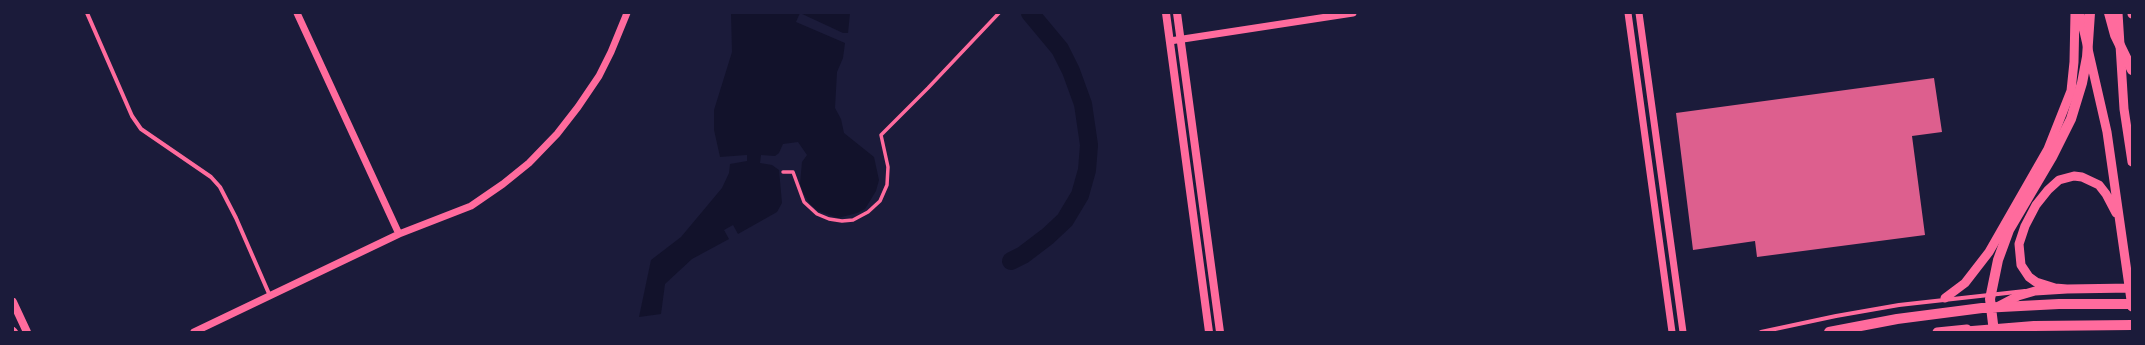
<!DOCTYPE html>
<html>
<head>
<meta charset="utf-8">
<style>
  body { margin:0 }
  #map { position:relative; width:2145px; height:345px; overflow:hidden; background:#1b1b3a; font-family:Jost,sans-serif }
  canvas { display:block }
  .frame { position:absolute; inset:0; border:14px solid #1b1b3a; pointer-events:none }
</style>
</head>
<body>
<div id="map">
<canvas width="2145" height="345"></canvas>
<div class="frame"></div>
</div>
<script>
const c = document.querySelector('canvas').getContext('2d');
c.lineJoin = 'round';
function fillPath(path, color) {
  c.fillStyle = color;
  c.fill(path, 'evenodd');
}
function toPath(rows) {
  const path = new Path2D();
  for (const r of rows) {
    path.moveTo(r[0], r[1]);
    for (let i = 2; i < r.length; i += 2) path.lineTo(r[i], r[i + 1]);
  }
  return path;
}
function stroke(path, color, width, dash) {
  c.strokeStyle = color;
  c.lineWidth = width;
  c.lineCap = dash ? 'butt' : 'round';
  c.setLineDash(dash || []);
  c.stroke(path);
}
fillPath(toPath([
  [731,13,800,13,796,22,845,43,843,58,837,72,835,108,841,119,844,133,874,157,879,180,876,191,865,209,857,213,838,218,818,211,810,204,803,193,800,184,802,162,807,155,798,142,783,144,779,153,775,156,761,155,760,163,772,165,779,170,782,203,777,212,738,234,733,225,724,230,729,239,692,259,665,284,661,314,639,317,651,260,681,237,722,188,729,173,730,164,747,161,747,155,720,157,714,130,714,110,732,52],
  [800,13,850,13,848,33,843,33]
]), '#12122b');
stroke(toPath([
  [1011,261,1023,255,1048,236,1065,220,1080,195,1087,170,1089,145,1083,104,1071,71,1060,49,1030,13]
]), '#12122b', 18);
fillPath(toPath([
  [1934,78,1942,132,1912,136,1925,235,1757,257,1755,241,1693,250,1676,113]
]), '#dd5f8e');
stroke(toPath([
  [783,172,793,172,804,202,817,214,829,219,842,221,853,220,868,212,880,201,887,185,888,167,881,135,928,88,999,13]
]), '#ff6b9d', 3.5);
stroke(toPath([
  [87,13,132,116,141,129,211,177,220,187,236,218,270,296],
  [1761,332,1836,316,1899,305,2025,291]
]), '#ff6b9d', 4);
stroke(toPath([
  [297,13,399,234],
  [1628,13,1672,332],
  [1639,13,1683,332],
  [1170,41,1353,13],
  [194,332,399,234,471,206,503,184,529,163,557,134,578,107,599,76,611,52,627,13]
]), '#ff6b9d', 7);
stroke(toPath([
  [1166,13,1209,332],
  [1177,13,1220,332],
  [13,302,27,332],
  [13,331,14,332]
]), '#ff6b9d', 8);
stroke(toPath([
  [2118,13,2124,109,2132,162],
  [2132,13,2132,14],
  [2080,14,2107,132,2132,307],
  [2067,289,2055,288,2036,282,2029,277,2021,265,2019,244,2025,226,2036,205,2048,190,2059,180,2074,176,2082,177,2099,185,2106,194,2116,213],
  [1945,298,1965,283,1989,252,2048,149,2071,91,2074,62,2075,13],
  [1999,306,2018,296,2035,291,2067,289,2132,288],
  [1937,332,1967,329]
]), '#ff6b9d', 9);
stroke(toPath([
  [2109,13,2115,35,2132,70],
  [1829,332,1897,319,1982,308,2059,304,2132,304],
  [1960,332,2034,326,2132,325],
  [1994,332,1990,299,1998,260,2009,230,2052,157,2071,119,2082,83,2087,57,2090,13]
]), '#ff6b9d', 10);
</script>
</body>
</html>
